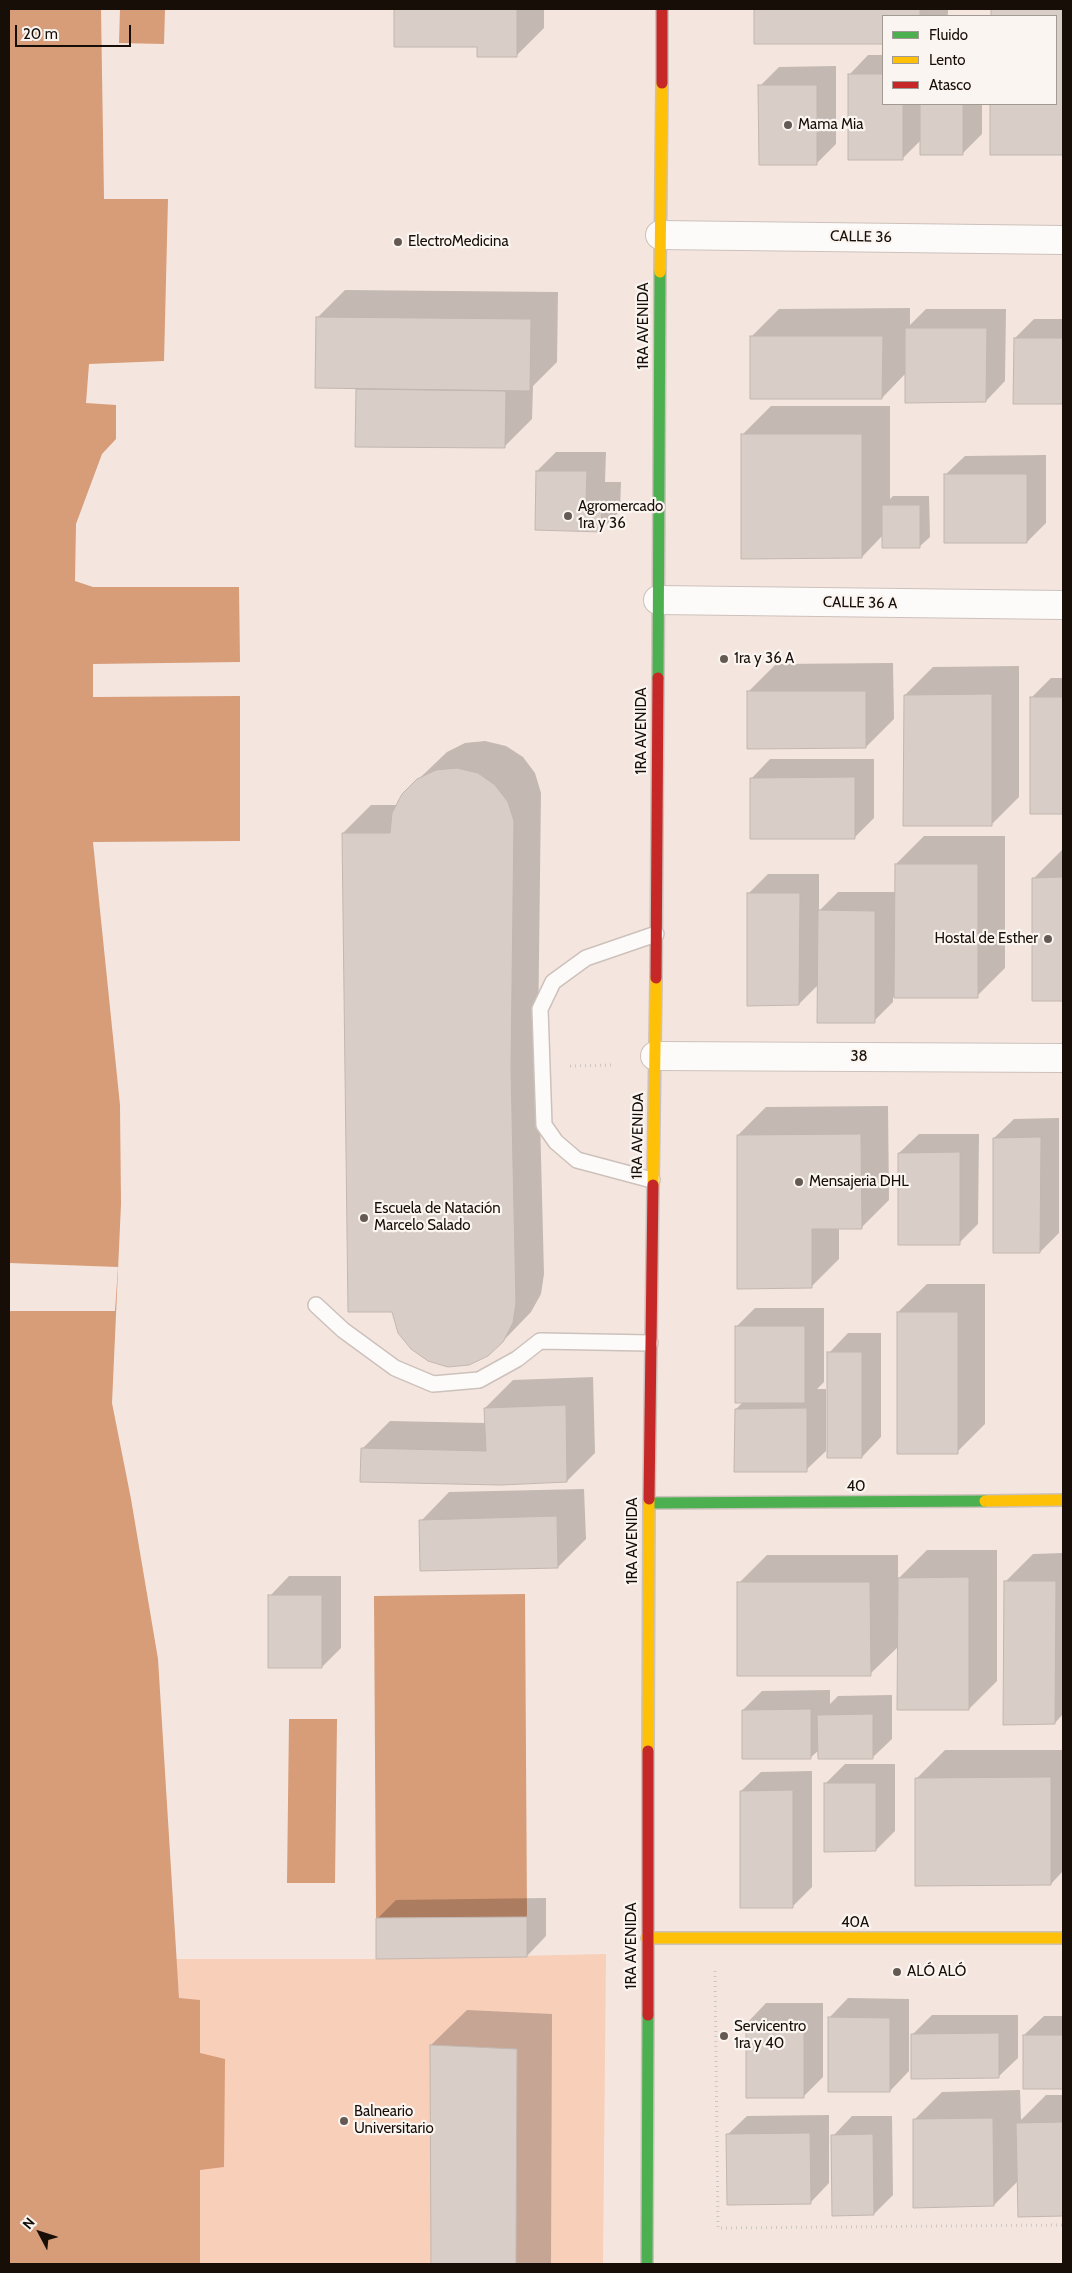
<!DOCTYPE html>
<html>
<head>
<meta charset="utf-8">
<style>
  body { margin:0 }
  #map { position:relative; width:1072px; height:2273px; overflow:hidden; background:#f4e6df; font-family:Cabin,sans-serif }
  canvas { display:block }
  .frame { position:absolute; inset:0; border:10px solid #180e08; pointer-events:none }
  .legend { position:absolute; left:882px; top:15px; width:175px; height:90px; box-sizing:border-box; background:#fbf5f1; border:1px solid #a09994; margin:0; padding:6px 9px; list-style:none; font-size:15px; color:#180e08 }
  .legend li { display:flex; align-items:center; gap:10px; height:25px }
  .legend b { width:25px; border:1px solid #a09994 }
  .north { position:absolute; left:15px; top:2208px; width:50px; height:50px; -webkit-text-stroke:4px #fbf5f1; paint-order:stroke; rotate:310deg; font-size:14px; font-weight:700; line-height:20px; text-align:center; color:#180e08 }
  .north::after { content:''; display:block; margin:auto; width:18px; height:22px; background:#180e08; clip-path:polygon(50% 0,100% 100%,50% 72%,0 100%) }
  .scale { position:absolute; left:15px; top:25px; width:116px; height:22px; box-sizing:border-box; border:2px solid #180e08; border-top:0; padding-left:6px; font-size:15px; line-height:18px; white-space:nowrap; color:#180e08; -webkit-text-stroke:4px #fbf5f1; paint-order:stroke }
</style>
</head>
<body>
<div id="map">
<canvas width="1072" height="2273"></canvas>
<div class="frame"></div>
<ul class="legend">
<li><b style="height:6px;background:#4caf50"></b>Fluido</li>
<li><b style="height:6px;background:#ffc107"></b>Lento</li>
<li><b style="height:6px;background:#c62828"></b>Atasco</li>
</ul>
<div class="north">N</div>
<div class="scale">20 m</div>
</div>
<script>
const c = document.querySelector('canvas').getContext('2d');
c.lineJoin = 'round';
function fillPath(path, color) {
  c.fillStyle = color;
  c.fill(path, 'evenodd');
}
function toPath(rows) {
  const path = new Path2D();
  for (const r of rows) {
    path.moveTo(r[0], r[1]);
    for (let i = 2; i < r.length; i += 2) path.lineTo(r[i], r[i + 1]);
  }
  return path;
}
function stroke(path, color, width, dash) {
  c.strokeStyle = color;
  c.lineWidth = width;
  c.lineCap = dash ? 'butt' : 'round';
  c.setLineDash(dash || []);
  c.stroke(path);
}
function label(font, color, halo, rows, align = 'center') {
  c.font = font + ' Cabin,sans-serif';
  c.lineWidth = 4.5;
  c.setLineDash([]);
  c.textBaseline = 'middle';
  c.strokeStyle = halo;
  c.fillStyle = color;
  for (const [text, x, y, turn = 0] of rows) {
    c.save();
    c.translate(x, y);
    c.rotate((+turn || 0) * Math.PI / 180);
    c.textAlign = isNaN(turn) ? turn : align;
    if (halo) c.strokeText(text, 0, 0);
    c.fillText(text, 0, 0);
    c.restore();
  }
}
fillPath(toPath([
  [606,1954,603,2264,54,2264,179,1997,176,1959,376,1959]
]), '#f8cfb9');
fillPath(toPath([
  [9,9,101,9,104,199,168,199,164,361,89,364,86,403,116,405,116,439,102,454,76,524,75,581,93,587,239,587,240,662,93,664,93,697,240,696,240,841,93,842,120,1105,121,1204,112,1403,131,1499,158,1659,179,1998,200,2000,200,2053,225,2059,224,2167,200,2170,200,2264,9,2264],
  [120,9,165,9,164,44,119,43],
  [525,1594,527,1917,376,1918,374,1596],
  [289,1719,337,1719,335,1883,287,1883]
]), '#d79c78');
fillPath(toPath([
  [9,1263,118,1267,115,1311,9,1311]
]), '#f4e6df');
fillPath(toPath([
  [395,9,544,9,544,28,516,56,478,46,395,46],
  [755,9,948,9,948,14,946,16,883,16,883,42,755,43],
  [992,9,1063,9,1063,154,992,154,992,104,1056,104,1056,16,992,16],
  [868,55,883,55,883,104,982,104,982,134,963,153,921,140,902,159,849,75],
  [836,66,836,144,816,164,760,86,779,67],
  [345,290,558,292,557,362,533,386,532,419,504,447,356,446,357,387,317,318],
  [910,308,910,325,926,309,1006,309,1005,381,986,401,906,373,882,398,751,337,779,309],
  [1034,319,1063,319,1063,403,1014,403,1015,338],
  [771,406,890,406,890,499,893,496,929,496,930,537,920,546,883,535,862,557,743,434],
  [556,452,606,452,605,482,621,482,620,511,601,530,537,471],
  [1046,455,1046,523,1027,542,945,475,965,456],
  [893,663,894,719,866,747,748,692,776,664],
  [1019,666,1019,797,991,825,905,695,933,667],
  [1051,678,1063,678,1063,812,1031,812,1031,698],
  [485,741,506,746,523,757,535,773,541,793,538,1039,544,1274,541,1294,531,1312,503,1341,343,833,371,805,397,805,403,794,447,752,465,743],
  [770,759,874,759,874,818,855,837,751,779],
  [924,836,1005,836,1005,968,977,996,893,997,893,1002,874,1021,819,984,799,1004,748,894,768,874,819,874,819,911,838,892,896,892,896,864],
  [1062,850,1063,1000,1033,1000,1034,878],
  [888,1106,889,1200,861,1228,839,1228,839,1259,811,1287,738,1135,766,1107],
  [1059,1118,1059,1233,1040,1252,994,1138,1014,1119],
  [919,1134,979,1134,978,1224,959,1243,899,1153],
  [927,1284,985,1284,985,1424,957,1452,898,1312],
  [755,1308,824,1308,824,1382,817,1389,826,1389,826,1451,806,1470,736,1409,743,1402,736,1327],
  [848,1333,881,1333,881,1437,862,1457,829,1353],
  [593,1377,595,1453,567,1481,362,1449,390,1421,486,1423,485,1408,513,1380],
  [584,1489,586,1539,558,1567,421,1521,449,1492],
  [927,1550,997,1550,997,1681,969,1709,899,1646,870,1674,739,1583,767,1555,898,1555,898,1579],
  [1063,1553,1063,1714,1055,1723,1005,1582,1033,1554],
  [289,1576,341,1576,341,1648,322,1667,270,1596],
  [830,1690,830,1704,838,1696,892,1695,892,1739,872,1758,819,1750,810,1758,743,1710,762,1691],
  [945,1750,1063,1750,1063,1871,1051,1884,917,1778],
  [845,1764,895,1764,895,1831,876,1850,826,1783],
  [812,1771,812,1887,792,1907,741,1791,761,1772],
  [546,1898,546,1936,527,1956,377,1919,396,1900],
  [848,1998,909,1999,909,2071,890,2091,829,2018],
  [766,2003,823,2003,823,2077,803,2097,747,2023],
  [467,2010,552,2014,551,2264,432,2264,431,2045],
  [932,2015,1018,2015,1018,2058,998,2077,913,2034],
  [1044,2016,1063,2016,1063,2088,1024,2088,1024,2035],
  [1020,2090,1021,2120,1046,2095,1063,2095,1063,2215,1019,2216,1019,2180,994,2205,914,2120,942,2092],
  [829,2115,829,2183,810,2203,727,2135,747,2116],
  [852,2116,892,2116,893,2195,874,2214,833,2136]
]), '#0003');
const building = toPath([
  [394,9,517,9,517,57,477,57,477,47,394,47,394,9],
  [754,9,920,9,920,16,883,16,883,44,754,44,754,9],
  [991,9,1063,9,1063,155,990,155,990,104,1056,104,1056,16,991,16,991,9],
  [848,74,883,74,883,104,903,104,903,160,848,160,848,74],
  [758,85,817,85,817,165,759,165,758,85],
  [920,104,963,104,963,155,920,155,920,104],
  [316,317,531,319,530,391,315,388,316,317],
  [905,328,987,328,986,402,905,403,905,328],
  [750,336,883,336,882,399,750,399,750,336],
  [1014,338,1063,338,1063,404,1013,404,1014,338],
  [356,389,506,391,505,448,355,447,356,389],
  [741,434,862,434,862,558,741,559,741,434],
  [536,471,587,471,586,501,602,501,601,532,535,530,536,471],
  [944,474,1027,474,1027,543,944,543,944,474],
  [882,505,920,505,920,548,882,548,882,505],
  [747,691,866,691,866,748,747,749,747,691],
  [992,694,992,826,903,826,904,695,992,694],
  [1030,697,1063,697,1063,814,1030,814,1030,697],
  [457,768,478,773,495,785,508,802,514,821,511,1068,516,1303,513,1323,503,1342,488,1356,469,1365,448,1367,428,1361,411,1349,398,1333,392,1312,348,1312,342,833,390,833,392,813,402,794,417,779,436,770,457,768],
  [855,777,855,839,750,839,750,778,855,777],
  [895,864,978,864,978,998,894,998,895,864],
  [1063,877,1063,1001,1032,1001,1032,878,1063,877],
  [747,893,800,893,799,1005,747,1006,747,893],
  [818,910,875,911,875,1023,817,1023,818,910],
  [861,1134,862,1229,812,1229,812,1288,737,1289,737,1135,861,1134],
  [1041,1137,1040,1253,993,1253,993,1138,1041,1137],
  [960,1152,960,1245,898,1245,898,1153,960,1152],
  [897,1312,958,1312,958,1454,897,1454,897,1312],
  [735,1326,805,1326,805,1403,735,1403,735,1326],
  [827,1352,862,1352,862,1458,827,1458,827,1352],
  [566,1405,567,1482,501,1485,360,1482,361,1448,486,1451,484,1408,566,1405],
  [807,1408,807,1472,734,1472,735,1409,807,1408],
  [557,1516,558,1568,420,1571,419,1520,557,1516],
  [969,1577,969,1710,897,1710,898,1578,969,1577],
  [1004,1581,1056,1581,1055,1724,1003,1725,1004,1581],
  [737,1582,870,1582,871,1676,737,1676,737,1582],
  [268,1595,322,1595,322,1668,268,1668,268,1595],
  [811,1709,811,1759,742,1759,742,1710,811,1709],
  [873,1714,873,1759,818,1759,817,1715,873,1714],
  [1051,1777,1051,1885,915,1886,915,1778,1051,1777],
  [824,1783,876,1783,876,1851,824,1852,824,1783],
  [793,1790,793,1908,740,1908,740,1791,793,1790],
  [527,1917,527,1957,376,1959,376,1918,527,1917],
  [828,2017,890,2018,890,2092,828,2092,828,2017],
  [746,2022,804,2022,804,2098,746,2098,746,2022],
  [999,2033,999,2078,911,2079,911,2034,999,2033],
  [1023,2035,1063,2035,1063,2089,1023,2089,1023,2035],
  [430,2045,517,2049,516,2264,431,2264,430,2045],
  [993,2118,994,2206,913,2208,913,2119,993,2118],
  [1063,2122,1063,2216,1018,2217,1016,2123,1063,2122],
  [810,2133,811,2204,727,2205,726,2134,810,2133],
  [873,2134,874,2215,832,2216,831,2135,873,2134]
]);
fillPath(building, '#d9cdc7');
stroke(building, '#c2b6b0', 1);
const lane = toPath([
  [652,1180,577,1160,556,1142,544,1125,540,1009,553,982,586,958,656,934],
  [316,1305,343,1330,395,1368,433,1384,479,1380,517,1359,540,1341,650,1343]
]);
const street = toPath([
  [660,235,1063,240],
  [658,600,1063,605],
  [655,1056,1063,1058]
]);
const fast = toPath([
  [658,678,660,272],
  [649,1503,985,1501],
  [647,2264,648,2015]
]);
const slow = toPath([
  [660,272,662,83],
  [653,1185,656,978],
  [985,1501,1063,1500],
  [648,1751,649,1499],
  [647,1938,1063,1938]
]);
const jam = toPath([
  [662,83,662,9],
  [656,978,658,678],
  [649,1499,653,1185],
  [648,2015,648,1751]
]);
stroke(lane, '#cdc1bb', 18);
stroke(street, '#cdc1bb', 30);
stroke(fast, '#cdc1bb', 14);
stroke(slow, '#cdc1bb', 14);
stroke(jam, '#cdc1bb', 14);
stroke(toPath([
  [570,1066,615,1065],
  [715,1971,718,2228,1063,2225]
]), '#ccc7c5', 3, [1, 4]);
stroke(lane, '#fdfbfa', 15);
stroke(street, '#fdfbfa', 28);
stroke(fast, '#4caf50', 11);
stroke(slow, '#ffc107', 11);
stroke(jam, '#c62828', 11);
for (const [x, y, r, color] of [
  [788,125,5,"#655a53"],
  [398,242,5,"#655a53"],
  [568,516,5,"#655a53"],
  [724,659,5,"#655a53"],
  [1048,939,5,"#655a53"],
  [799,1182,5,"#655a53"],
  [364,1218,5,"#655a53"],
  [897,1972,5,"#655a53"],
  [724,2036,5,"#655a53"],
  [344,2121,5,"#655a53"]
]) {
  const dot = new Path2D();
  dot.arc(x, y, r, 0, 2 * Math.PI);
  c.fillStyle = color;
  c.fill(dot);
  stroke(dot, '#fbf5f1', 2);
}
label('15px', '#180e08', '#fbf5f1', [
  ["Mama Mia",798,125],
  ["ElectroMedicina",408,242],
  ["Agromercado",578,507],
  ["1ra y 36",578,524],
  ["1ra y 36 A",734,659],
  ["Hostal de Esther",1038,939,"right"],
  ["Mensajeria DHL",809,1182],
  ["Escuela de Natación",374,1209],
  ["Marcelo Salado",374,1226],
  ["ALÓ ALÓ",907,1972],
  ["Servicentro",734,2027],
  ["1ra y 40",734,2044],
  ["Balneario",354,2112],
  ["Universitario",354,2129]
], 'left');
label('15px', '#180e08', '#fbf5f1', [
  ["CALLE 36",861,237,1],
  ["1RA AVENIDA",644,326,-90],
  ["CALLE 36 A",860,603,1],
  ["1RA AVENIDA",642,731,-90],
  ["38",859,1057],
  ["1RA AVENIDA",638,1136,-89],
  ["40",856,1487],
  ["1RA AVENIDA",633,1541,-90],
  ["40A",855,1923],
  ["1RA AVENIDA",632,1946,-90]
]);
</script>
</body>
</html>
